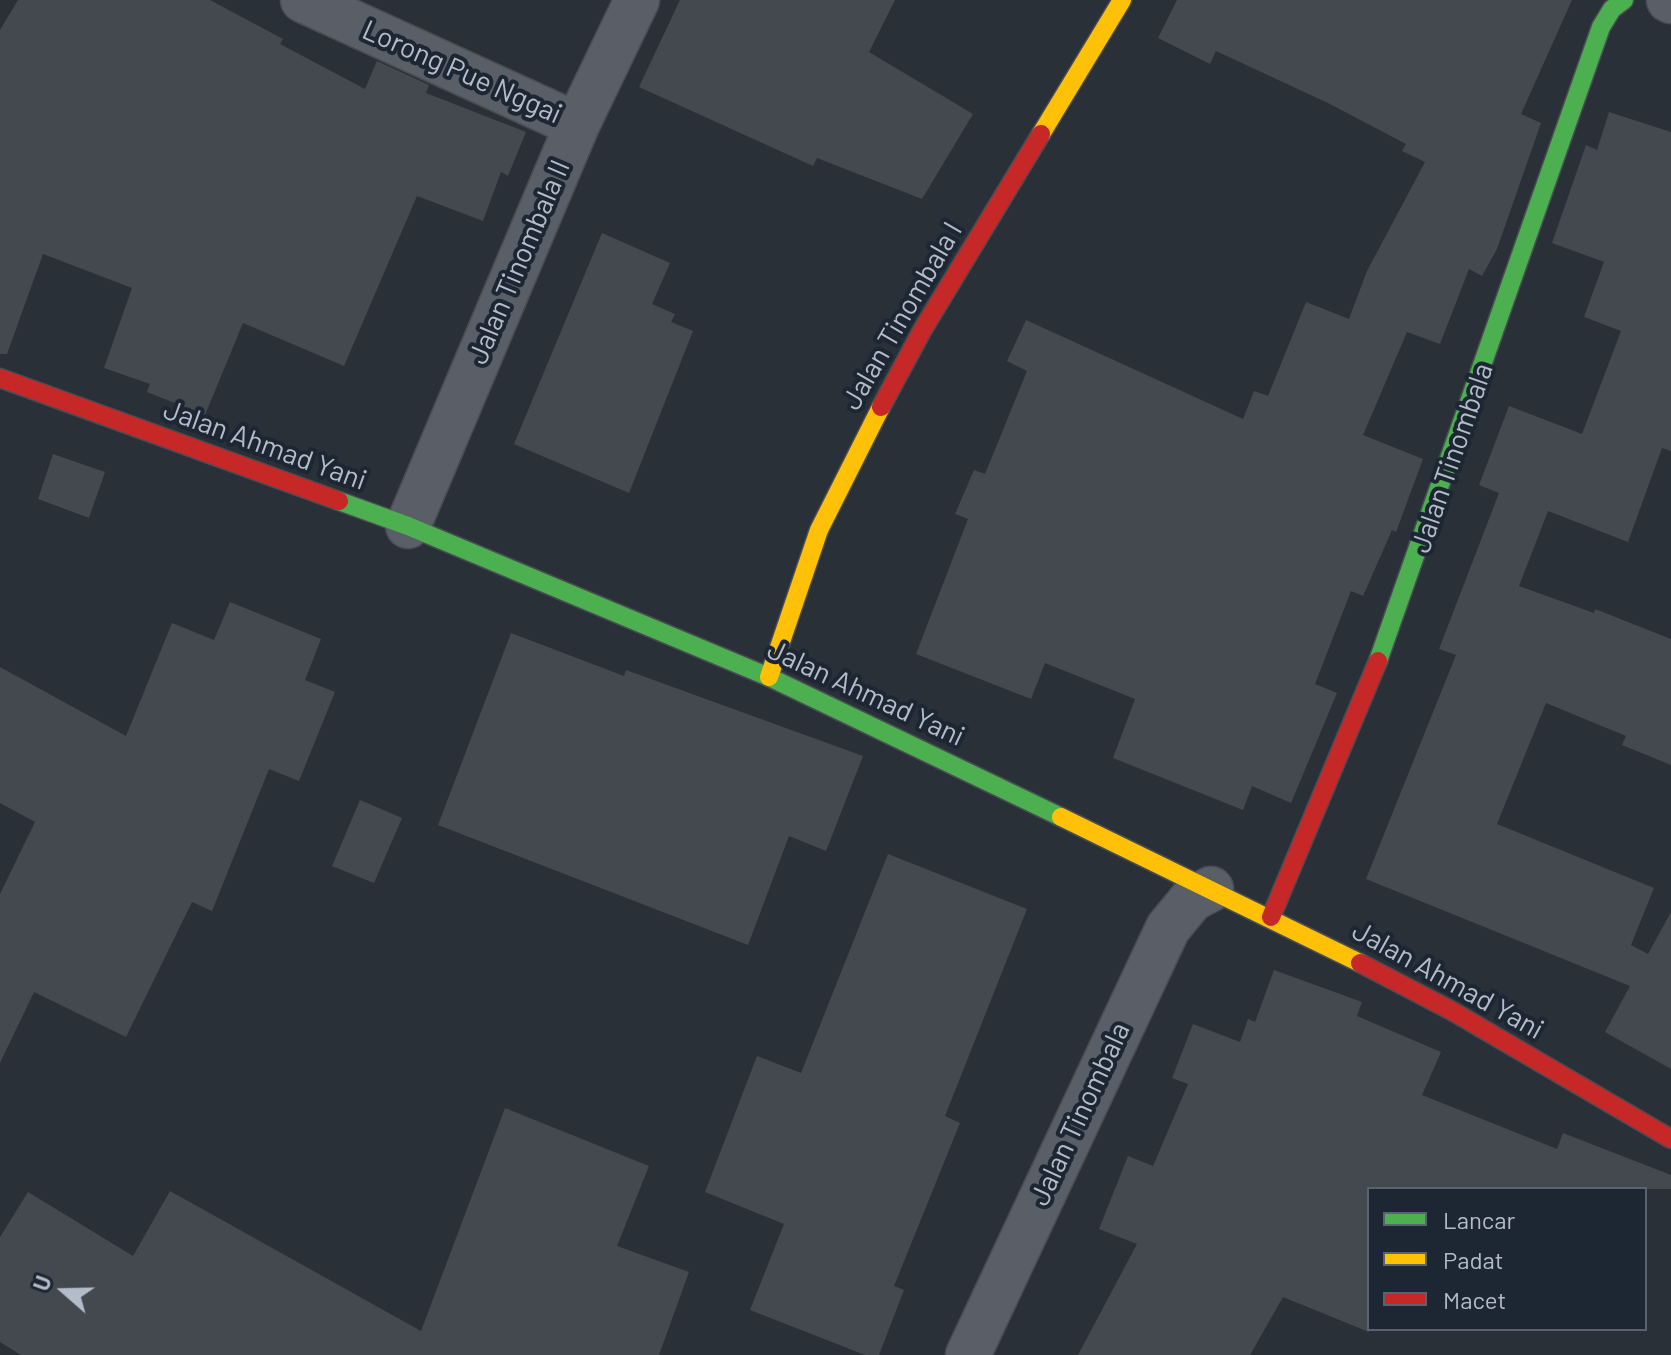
<!DOCTYPE html>
<html>
<head>
<meta charset="utf-8">
<style>
  body { margin:0 }
  #map { position:relative; width:1671px; height:1355px; overflow:hidden; background:#2a3038; font-family:Barlow,sans-serif }
  canvas { display:block }
  .legend { position:absolute; left:1367px; top:1187px; width:280px; height:144px; box-sizing:border-box; background:#1d2633; border:2px solid #59626f; margin:0; padding:10px 14px; list-style:none; font-size:24px; color:#b4bcc9 }
  .legend li { display:flex; align-items:center; gap:16px; height:40px }
  .legend b { width:40px; border:2px solid #59626f }
  .north { position:absolute; left:24px; top:1251px; width:80px; height:80px; -webkit-text-stroke:6px #1d2633; paint-order:stroke; rotate:290deg; font-size:22px; font-weight:700; line-height:32px; text-align:center; color:#b4bcc9 }
  .north::after { content:''; display:block; margin:auto; width:28px; height:36px; background:#b4bcc9; clip-path:polygon(50% 0,100% 100%,50% 72%,0 100%) }
</style>
</head>
<body>
<div id="map">
<canvas width="1671" height="1355"></canvas>
<ul class="legend">
<li><b style="height:10px;background:#4caf50"></b>Lancar</li>
<li><b style="height:10px;background:#ffc107"></b>Padat</li>
<li><b style="height:10px;background:#c62828"></b>Macet</li>
</ul>
<div class="north">U</div>
</div>
<script>
const c = document.querySelector('canvas').getContext('2d');
c.lineJoin = 'round';
function fillPath(path, color) {
  c.fillStyle = color;
  c.fill(path, 'evenodd');
}
function toPath(rows) {
  const path = new Path2D();
  for (const r of rows) {
    path.moveTo(r[0], r[1]);
    for (let i = 2; i < r.length; i += 2) path.lineTo(r[i], r[i + 1]);
  }
  return path;
}
function stroke(path, color, width, dash) {
  c.strokeStyle = color;
  c.lineWidth = width;
  c.lineCap = dash ? 'butt' : 'round';
  c.setLineDash(dash || []);
  c.stroke(path);
}
function label(font, color, halo, rows, align = 'center') {
  c.font = font + ' Barlow,sans-serif';
  c.lineWidth = 8;
  c.setLineDash([]);
  c.textBaseline = 'middle';
  c.strokeStyle = halo;
  c.fillStyle = color;
  for (const [text, x, y, turn = 0] of rows) {
    c.save();
    c.translate(x, y);
    c.rotate((+turn || 0) * Math.PI / 180);
    c.textAlign = isNaN(turn) ? turn : align;
    if (halo) c.strokeText(text, 0, 0);
    c.fillText(text, 0, 0);
    c.restore();
  }
}
fillPath(toPath([
  [18,0,210,0,283,39,280,44,365,89,377,61,429,85,426,93,526,132,508,176,501,172,483,221,417,196,344,366,243,323,205,415,147,392,150,384,104,368,132,288,43,254,7,354,0,354,0,30],
  [680,0,895,0,869,52,973,114,922,199,817,158,813,166,639,87],
  [1177,0,1572,0,1521,114,1541,123,1497,249,1482,276,1469,269,1440,344,1407,332,1363,435,1423,459,1396,532,1392,530,1363,596,1351,591,1315,684,1337,693,1291,803,1252,786,1243,810,1113,758,1135,699,1045,663,1031,699,916,654,968,519,955,514,974,470,985,474,1027,371,1007,361,1026,320,1243,419,1254,391,1268,396,1306,302,1349,319,1367,271,1425,162,1402,151,1406,144,1330,104,1216,51,1210,64,1158,38],
  [1609,112,1671,132,1671,451,1662,448,1628,542,1548,511,1519,586,1594,613,1595,609,1671,639,1671,765,1622,745,1626,736,1546,703,1497,824,1654,888,1631,945,1648,954,1671,912,1671,1069,1605,1032,1630,986,1366,879,1456,655,1439,649,1499,493,1479,485,1509,406,1582,434,1621,331,1584,317,1604,262,1552,243,1586,145,1597,150],
  [602,233,670,263,652,304,675,314,671,322,693,331,629,493,514,444],
  [53,454,105,472,89,518,38,499],
  [230,602,321,639,305,680,335,692,299,781,269,769,212,911,192,902,126,1037,34,992,0,1063,0,894,35,822,0,803,0,667,126,736,172,623,214,640],
  [511,633,624,676,626,670,863,756,826,851,789,836,748,945,438,825],
  [360,800,402,818,374,883,332,866],
  [888,854,1027,909,945,1116,960,1123,894,1286,904,1290,879,1355,865,1355,750,1310,784,1224,705,1192,757,1056,801,1073],
  [1274,970,1362,1002,1357,1016,1441,1052,1422,1095,1557,1149,1563,1133,1671,1175,1671,1189,1369,1189,1369,1332,1283,1297,1250,1355,1078,1355,1137,1244,1099,1229,1128,1156,1153,1166,1188,1084,1172,1078,1193,1024,1240,1042,1248,1019,1255,1022],
  [505,1108,649,1166,617,1246,689,1272,659,1355,21,1355,0,1342,0,1237,28,1192,133,1256,170,1191,421,1331]
]), '#444950');
const street = toPath([
  [303,0,577,125],
  [1669,0,1671,1],
  [408,526,577,125,637,0],
  [968,1355,1168,928,1192,899,1211,889]
]);
const fast = toPath([
  [339,501,408,526,769,677,1061,817],
  [1378,661,1601,27,1612,9,1624,0]
]);
const slow = toPath([
  [1041,134,1122,0],
  [769,677,819,530,881,407],
  [1061,817,1360,963]
]);
const jam = toPath([
  [0,378,339,501],
  [881,407,923,329,1041,134],
  [1271,917,1378,661],
  [1360,963,1452,1011,1671,1139]
]);
stroke(street, '#484c53', 47);
stroke(fast, '#484c53', 21);
stroke(slow, '#484c53', 21);
stroke(jam, '#484c53', 21);
stroke(street, '#5a5e66', 44);
stroke(fast, '#4caf50', 18);
stroke(slow, '#ffc107', 18);
stroke(jam, '#c62828', 18);
label('28px', '#b4bcc9', '#1d2633', [
  ["Lorong Pue Nggai",462,72,24],
  ["Jalan Tinombala II",519,262,-67],
  ["Jalan Tinombala I",902,316,-60],
  ["Jalan Ahmad Yani",265,445,20],
  ["Jalan Tinombala",1452,458,-71],
  ["Jalan Ahmad Yani",866,693,25],
  ["Jalan Ahmad Yani",1448,980,29],
  ["Jalan Tinombala",1080,1114,-65]
]);
</script>
</body>
</html>
